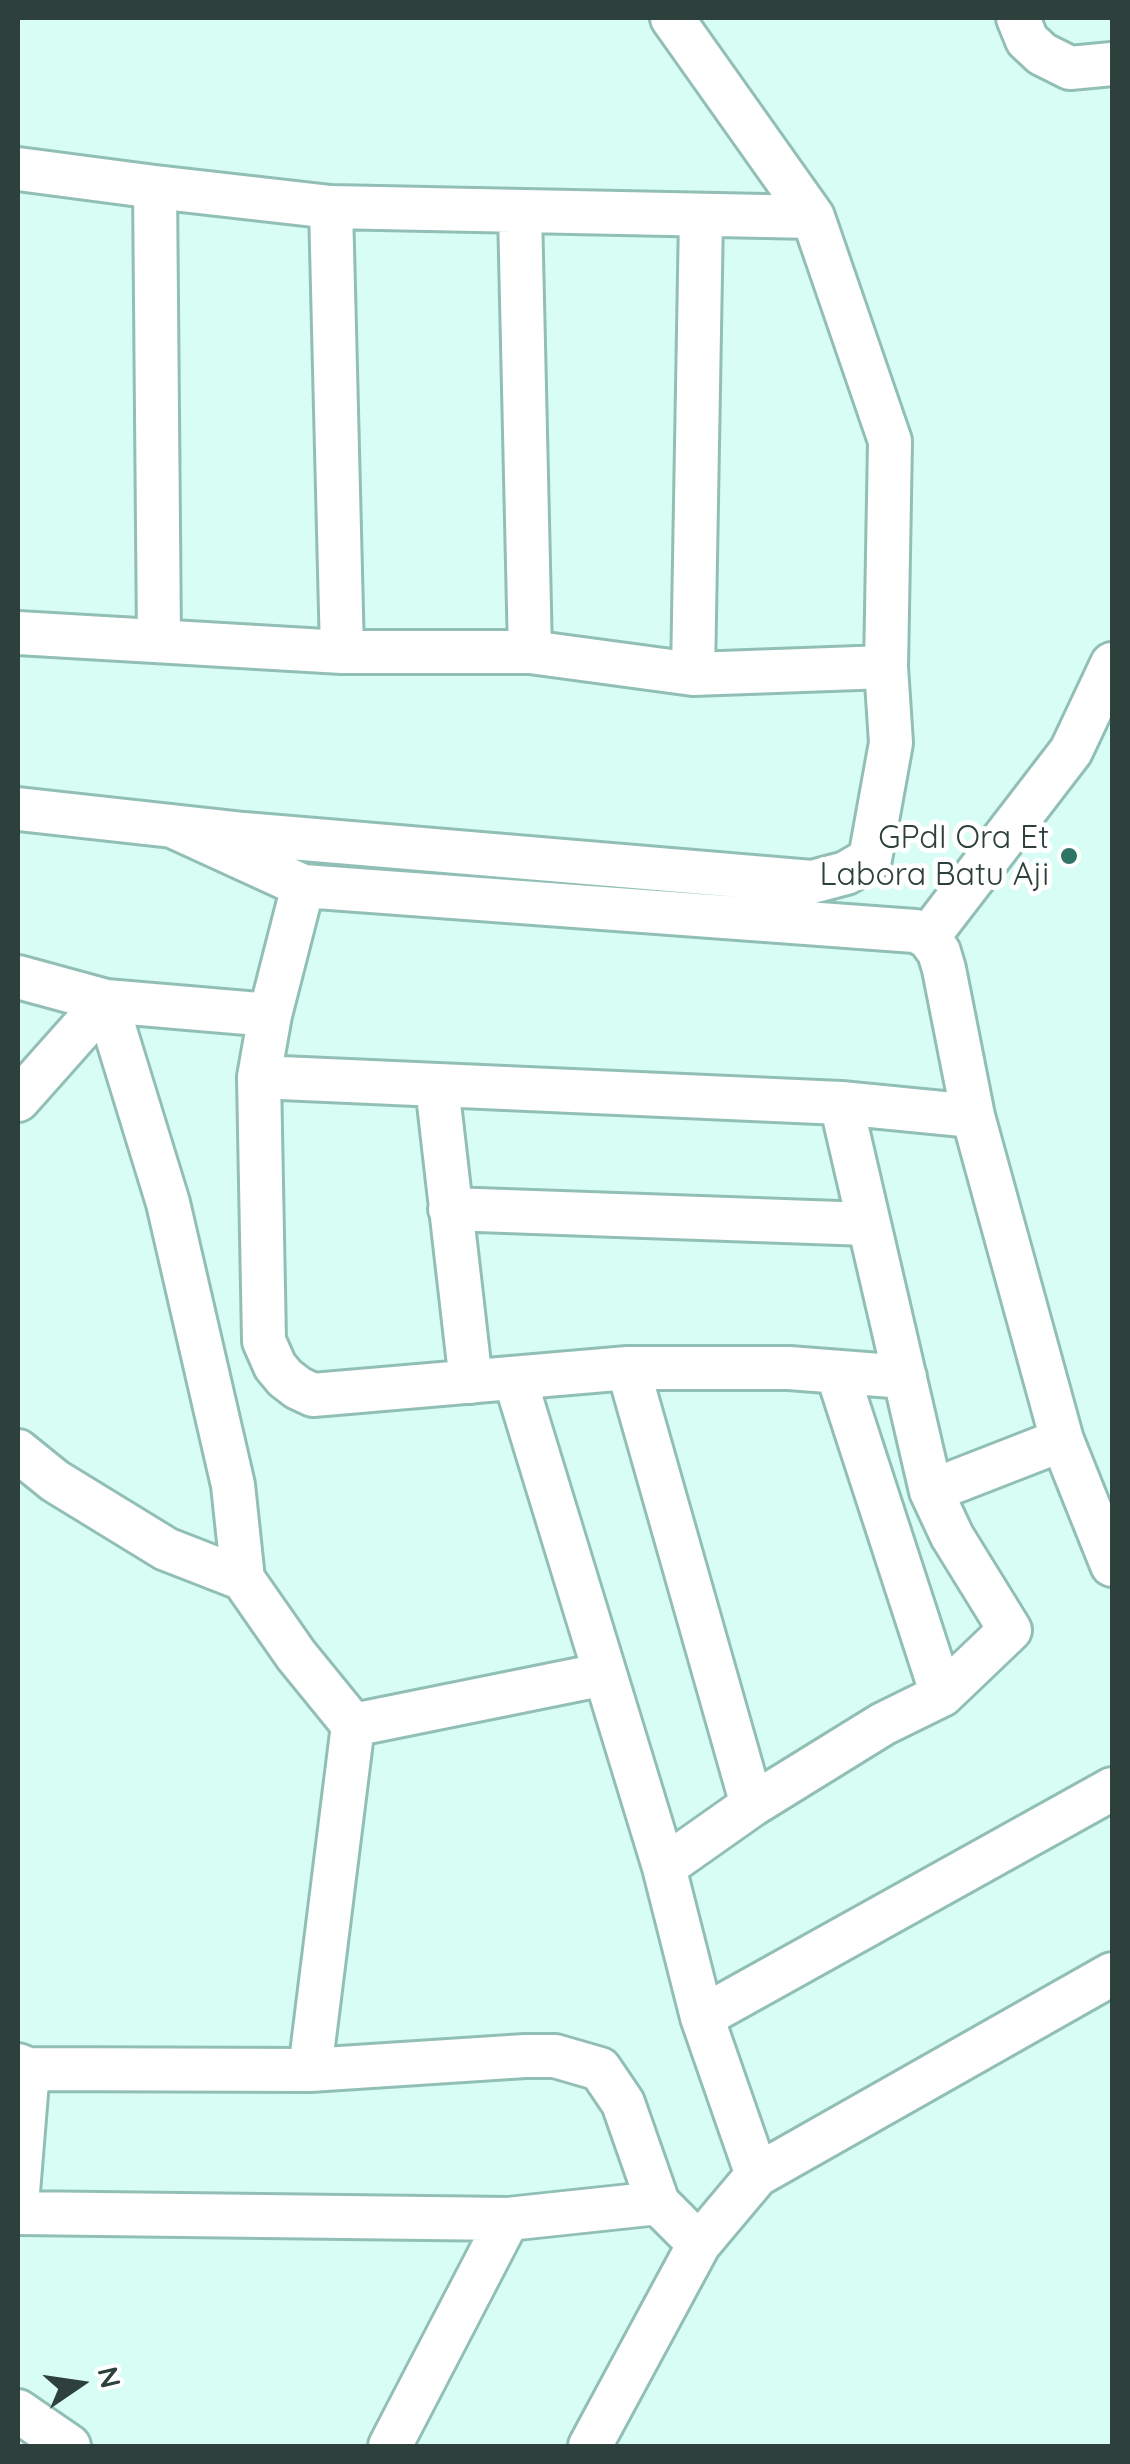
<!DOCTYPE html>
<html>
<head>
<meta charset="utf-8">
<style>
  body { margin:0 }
  #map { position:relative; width:1130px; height:2464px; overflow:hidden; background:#d8fdf4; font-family:Quicksand,sans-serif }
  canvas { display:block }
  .frame { position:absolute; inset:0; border:20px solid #2e403c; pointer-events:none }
  .north { position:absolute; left:30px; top:2334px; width:100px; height:100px; -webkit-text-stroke:8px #fff; paint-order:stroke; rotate:77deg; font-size:28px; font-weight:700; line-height:40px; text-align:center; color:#2e403c }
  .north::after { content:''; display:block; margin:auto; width:35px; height:45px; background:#2e403c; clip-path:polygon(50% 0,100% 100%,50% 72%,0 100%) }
</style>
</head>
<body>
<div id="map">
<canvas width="1130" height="2464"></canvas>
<div class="frame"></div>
<div class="north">N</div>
</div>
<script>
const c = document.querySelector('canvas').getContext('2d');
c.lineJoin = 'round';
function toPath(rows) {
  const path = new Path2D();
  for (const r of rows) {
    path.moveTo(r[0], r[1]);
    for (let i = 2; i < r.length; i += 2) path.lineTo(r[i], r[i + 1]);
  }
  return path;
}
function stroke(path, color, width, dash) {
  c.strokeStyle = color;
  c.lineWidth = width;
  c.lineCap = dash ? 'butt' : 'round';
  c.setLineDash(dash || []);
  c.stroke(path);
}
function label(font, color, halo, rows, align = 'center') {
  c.font = font + ' Quicksand,sans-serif';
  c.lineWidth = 10;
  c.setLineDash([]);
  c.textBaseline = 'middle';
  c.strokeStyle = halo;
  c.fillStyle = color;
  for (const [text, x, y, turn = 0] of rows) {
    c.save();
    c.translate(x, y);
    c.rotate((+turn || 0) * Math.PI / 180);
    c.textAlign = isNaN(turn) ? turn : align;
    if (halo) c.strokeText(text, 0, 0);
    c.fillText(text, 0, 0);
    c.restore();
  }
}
const minor = toPath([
  [1018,18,1027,40,1042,54,1070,68,1112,64],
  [18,169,155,187,331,207,813,217],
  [155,187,159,641],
  [331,207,342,652],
  [520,212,530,652],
  [18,633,342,652,530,652,693,674,886,667,890,441,813,217,672,18],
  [693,674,701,216],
  [18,809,244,834,812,882,846,873,870,859,891,743,886,667],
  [172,826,303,886,901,930,915,931,928,937,939,952,944,969,973,1116,1062,1440,1112,1565],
  [303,886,270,1015,259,1077,841,1103,973,1116],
  [928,937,1071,751,1112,664],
  [18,977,106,1001,270,1015],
  [106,1001,168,1203,233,1485,243,1579],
  [259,1077,264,1341,275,1366,285,1378,298,1388,313,1395,628,1368,789,1368,905,1377],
  [437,1086,471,1382],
  [18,1100,106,1001],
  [450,1209,867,1224],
  [628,1368,752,1805],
  [837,1372,942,1695],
  [515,1379,664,1867,702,2017,757,2175,1112,1974],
  [18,1451,55,1481,166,1549,243,1579,296,1655,353,1725],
  [931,1491,1062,1440],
  [664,1867,752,1805,883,1724,942,1695,1010,1630,952,1536,931,1491,841,1103],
  [702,2017,1112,1789],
  [18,2065,28,2069,310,2070,525,2056,555,2056,600,2069,623,2103,658,2203,699,2244,757,2175],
  [310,2070,353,1725,605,1674],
  [18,2192,28,2069],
  [18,2213,508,2219,658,2203],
  [18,2411,69,2446],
  [390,2446,508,2219],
  [590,2446,699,2244]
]);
stroke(minor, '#92bfb5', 48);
stroke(minor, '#fff', 42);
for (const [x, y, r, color] of [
  [1069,856,10,"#2f7468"]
]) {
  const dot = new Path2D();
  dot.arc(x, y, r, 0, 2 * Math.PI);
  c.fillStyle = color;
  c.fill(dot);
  stroke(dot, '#fff', 4);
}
label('32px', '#2e403c', '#fff', [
  ["GPdI Ora Et",1049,838],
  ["Labora Batu Aji",1049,875]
], 'right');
</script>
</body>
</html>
